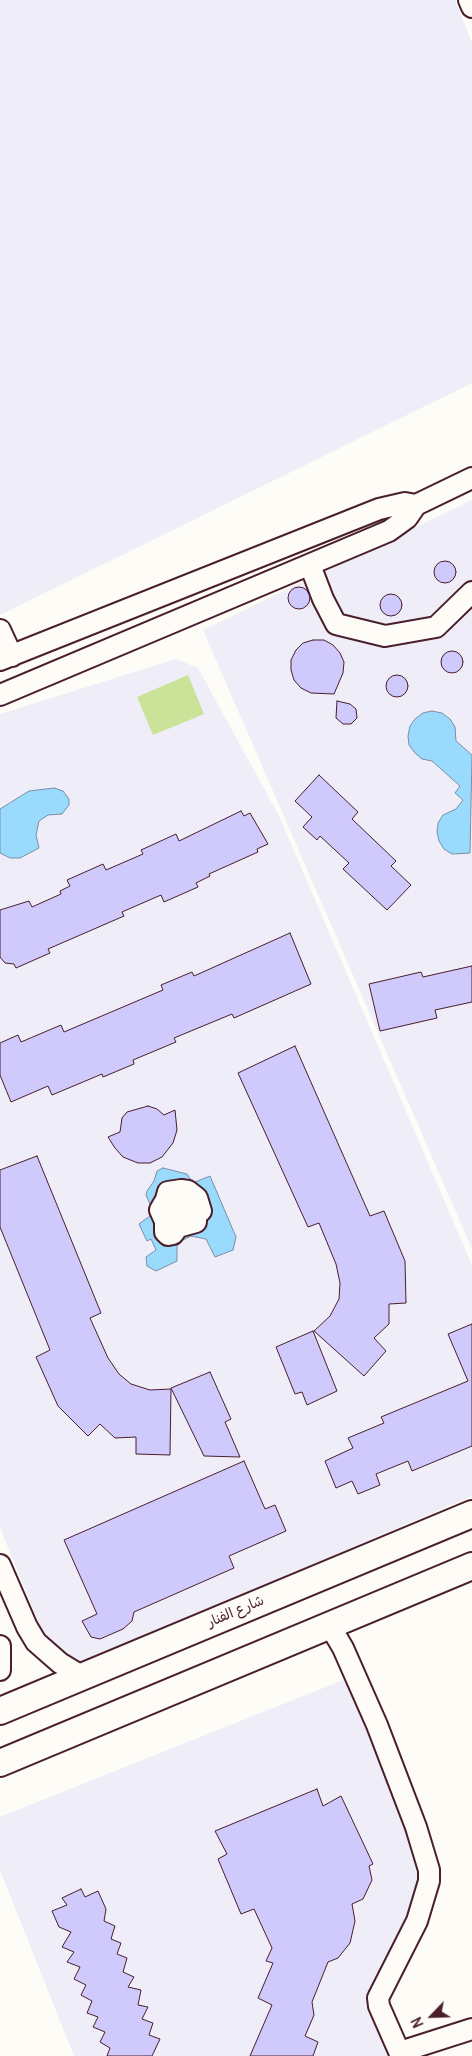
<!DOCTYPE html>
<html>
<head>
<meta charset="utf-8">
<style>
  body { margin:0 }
  #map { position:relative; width:472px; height:2056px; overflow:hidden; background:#fdfcf7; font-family:Pangolin,sans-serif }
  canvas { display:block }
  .north { position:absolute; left:407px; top:1991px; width:50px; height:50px; -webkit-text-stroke:4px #fdfcf7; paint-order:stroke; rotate:246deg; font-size:14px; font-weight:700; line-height:20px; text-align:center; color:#4a1f2b }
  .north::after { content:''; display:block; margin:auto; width:18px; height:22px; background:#4a1f2b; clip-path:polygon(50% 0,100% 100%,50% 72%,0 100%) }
</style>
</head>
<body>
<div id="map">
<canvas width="472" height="2056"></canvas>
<div class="north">N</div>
</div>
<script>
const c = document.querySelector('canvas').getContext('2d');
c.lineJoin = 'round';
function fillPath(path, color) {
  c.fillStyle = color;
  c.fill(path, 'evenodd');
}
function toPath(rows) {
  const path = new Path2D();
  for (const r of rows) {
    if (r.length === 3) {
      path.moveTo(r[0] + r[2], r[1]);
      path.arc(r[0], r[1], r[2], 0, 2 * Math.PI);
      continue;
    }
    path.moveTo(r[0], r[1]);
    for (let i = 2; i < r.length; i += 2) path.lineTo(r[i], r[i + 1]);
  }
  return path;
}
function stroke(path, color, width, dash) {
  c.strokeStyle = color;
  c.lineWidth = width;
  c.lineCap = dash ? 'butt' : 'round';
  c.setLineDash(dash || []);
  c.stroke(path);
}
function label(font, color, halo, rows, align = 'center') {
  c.font = font + ' Pangolin,"Playpen Sans Arabic",sans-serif';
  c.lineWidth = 4.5;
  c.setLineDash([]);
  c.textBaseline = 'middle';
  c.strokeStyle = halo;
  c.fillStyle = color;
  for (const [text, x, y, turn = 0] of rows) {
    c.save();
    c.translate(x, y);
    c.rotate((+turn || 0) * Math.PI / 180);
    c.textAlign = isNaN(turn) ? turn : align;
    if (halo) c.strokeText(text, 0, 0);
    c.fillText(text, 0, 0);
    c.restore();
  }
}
fillPath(toPath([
  [0,0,455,0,472,43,472,383,0,615],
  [472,500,472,1249,203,630],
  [176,659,198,668,279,816,472,1265,472,1496,75,1666,48,1645,0,1528,0,714],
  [346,1679,426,1878,374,1994,399,2056,74,2056,0,1870,0,1817]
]), '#efedf8');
fillPath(toPath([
  [188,675,204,714,153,735,137,697]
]), '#cae399');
const water = toPath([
  [432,711,442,713,450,719,455,727,456,741,472,755,470,853,452,854,444,849,439,841,437,832,438,823,443,815,456,809,463,800,455,793,460,786,432,761,422,759,415,753,409,745,408,736,410,726,415,719,423,713,432,711],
  [54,788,63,791,69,799,69,805,62,814,48,815,39,821,36,835,39,848,20,858,10,858,0,853,0,809,29,791,54,788],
  [163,1168,187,1174,193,1183,210,1176,236,1237,233,1250,215,1257,206,1239,191,1236,181,1241,177,1246,177,1261,156,1271,147,1266,146,1257,156,1250,151,1239,147,1241,139,1224,150,1216,151,1206,146,1195,147,1191,154,1181,157,1171,163,1168]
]);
fillPath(water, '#9adafc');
stroke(water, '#7a8fa8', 1);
const building = toPath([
  [445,572,11],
  [299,598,11],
  [391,605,11],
  [313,640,324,640,333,645,340,653,344,662,343,673,334,694,311,693,301,688,294,680,291,670,291,660,296,650,303,643,313,640],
  [452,662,11],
  [397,686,11],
  [337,701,350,704,356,709,357,718,351,724,343,724,336,718,337,701],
  [319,775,358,812,352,819,396,861,391,866,411,885,387,910,343,869,349,863,320,836,317,840,303,827,312,817,295,801,319,775],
  [241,811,244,816,250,813,268,844,257,849,258,852,209,874,210,876,196,883,198,887,164,902,161,895,122,912,124,916,48,949,50,953,16,968,14,964,5,963,0,957,0,910,29,901,32,907,61,894,60,891,70,886,67,880,103,864,106,870,143,854,141,850,176,834,179,841,241,811],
  [290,933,311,984,234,1018,232,1014,174,1038,176,1042,133,1060,134,1064,103,1077,102,1074,52,1095,48,1086,11,1102,0,1075,0,1043,18,1035,21,1042,61,1025,64,1032,163,990,161,985,192,972,194,976,290,933],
  [472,966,472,1002,435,1010,437,1018,380,1031,369,984,421,972,423,977,472,966],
  [295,1046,370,1216,384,1211,405,1261,406,1303,389,1304,389,1324,374,1338,386,1351,364,1376,314,1331,330,1316,339,1299,340,1283,336,1264,319,1223,308,1227,238,1073,295,1046],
  [148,1106,157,1109,164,1115,175,1110,177,1130,173,1143,162,1157,150,1163,138,1163,123,1157,115,1148,108,1137,120,1132,122,1118,127,1112,148,1106],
  [37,1156,101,1313,90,1318,108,1358,119,1374,131,1384,150,1390,171,1389,170,1455,136,1454,136,1437,115,1438,100,1424,88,1436,58,1406,36,1357,50,1350,0,1227,0,1170,37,1156],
  [472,1324,472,1446,412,1471,408,1461,376,1474,380,1485,358,1494,352,1481,336,1488,325,1461,353,1448,348,1438,384,1423,381,1417,468,1381,448,1334,472,1324],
  [313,1331,337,1391,307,1405,302,1392,295,1394,276,1347,313,1331],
  [210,1372,231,1419,225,1422,240,1457,204,1456,171,1388,210,1372],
  [244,1461,265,1509,275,1505,286,1531,229,1556,234,1568,134,1612,132,1621,123,1629,100,1639,91,1637,82,1621,97,1614,64,1540,244,1461],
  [317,1789,323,1806,341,1796,373,1864,369,1866,372,1880,363,1899,352,1904,355,1921,350,1943,338,1958,328,1962,312,2002,314,2015,305,2036,318,2042,313,2056,250,2056,272,2005,258,1998,273,1963,266,1961,272,1948,254,1909,241,1914,218,1859,227,1854,215,1831,317,1789],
  [81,1889,85,1897,98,1891,106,1909,104,1921,115,1926,111,1939,121,1943,117,1954,127,1958,123,1972,134,1977,128,1987,141,1990,138,2005,148,2007,142,2019,153,2023,149,2035,160,2039,152,2056,107,2056,110,2048,100,2042,105,2032,93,2027,98,2017,87,2013,92,2001,81,1995,86,1985,74,1979,80,1967,67,1962,74,1952,62,1947,71,1932,59,1927,52,1911,67,1905,62,1898,81,1889]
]);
fillPath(building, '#cfc9fc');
stroke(building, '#4a1f2b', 1);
const minor = toPath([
  [469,0,472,7],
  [416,505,472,478],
  [310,565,323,599,336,624,385,636,436,627,472,592],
  [0,630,12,656],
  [0,660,379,509,405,503,416,505,407,518,389,531,0,695],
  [181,1190,188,1191,197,1198,201,1211,195,1213,183,1203,178,1201,169,1203,166,1199,168,1192,181,1190],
  [164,1203,192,1215,196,1218,196,1222,178,1227,173,1234,168,1235,165,1232,165,1221,160,1210,164,1203],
  [0,1565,27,1627,36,1642,60,1663,83,1677],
  [330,1626,343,1648,377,1725,416,1827,429,1870,429,1881,417,1921,378,1998,379,2006,401,2056],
  [0,1646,0,1670],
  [400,2052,472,2029]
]);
const major = toPath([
  [0,1711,472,1514],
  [0,1763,472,1566]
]);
stroke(minor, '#4a1f2b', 24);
stroke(major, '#4a1f2b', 30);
stroke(minor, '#fdfcf7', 20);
stroke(major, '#fdfcf7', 26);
label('14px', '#4a1f2b', '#fdfcf7', [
  ["شارع الفنار",236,1612,-23]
]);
</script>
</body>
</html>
